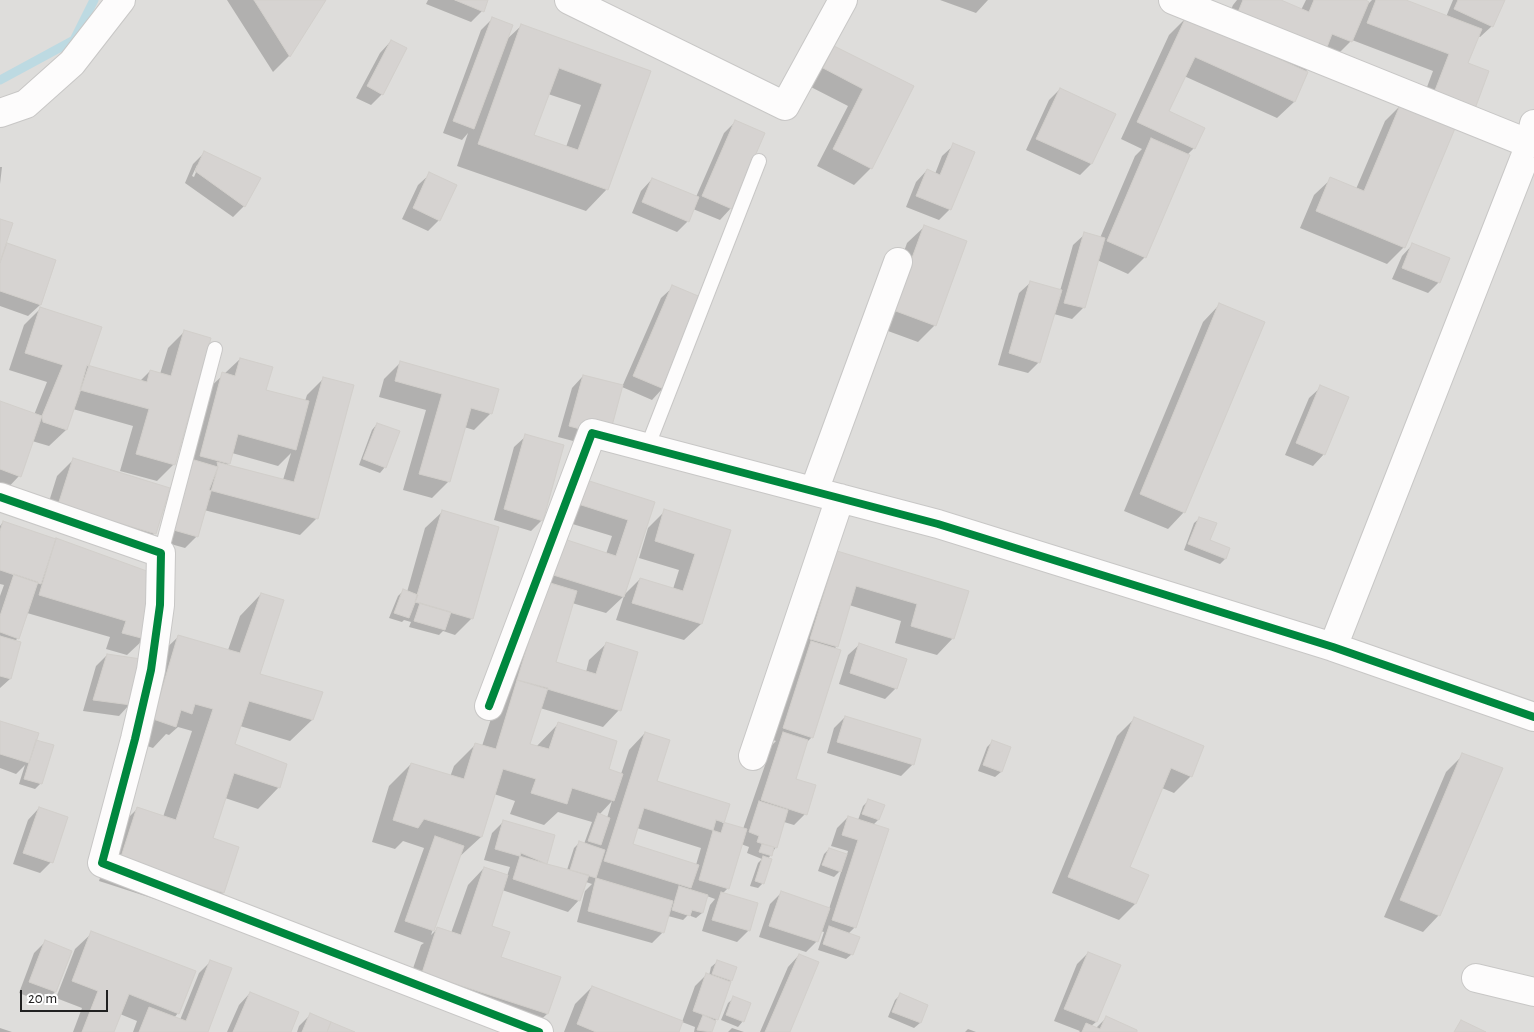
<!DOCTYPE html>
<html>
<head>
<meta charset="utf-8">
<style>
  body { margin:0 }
  #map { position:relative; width:1534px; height:1032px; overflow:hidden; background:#efedea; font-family:"Alegreya Sans",sans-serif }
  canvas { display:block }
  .scale { position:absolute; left:20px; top:990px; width:88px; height:22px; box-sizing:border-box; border:2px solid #212121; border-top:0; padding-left:6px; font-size:15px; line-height:18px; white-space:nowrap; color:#212121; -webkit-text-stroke:4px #fff; paint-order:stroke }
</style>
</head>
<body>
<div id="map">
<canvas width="1534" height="1032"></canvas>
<div class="scale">20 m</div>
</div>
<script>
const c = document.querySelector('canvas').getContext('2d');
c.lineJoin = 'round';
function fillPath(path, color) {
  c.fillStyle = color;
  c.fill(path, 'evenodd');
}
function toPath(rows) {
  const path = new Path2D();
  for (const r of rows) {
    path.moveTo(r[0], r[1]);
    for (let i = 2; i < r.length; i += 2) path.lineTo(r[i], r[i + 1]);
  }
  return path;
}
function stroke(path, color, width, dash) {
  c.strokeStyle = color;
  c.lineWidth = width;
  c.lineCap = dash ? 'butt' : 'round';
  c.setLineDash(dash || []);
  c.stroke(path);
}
fillPath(toPath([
  [0,0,1534,0,1534,1032,0,1032]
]), '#dedddb');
fillPath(toPath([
  [227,0,325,0,289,56,273,72],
  [428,0,487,0,482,11,471,22,426,4],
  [940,0,988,0,976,13],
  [1237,0,1278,0,1301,10,1306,0,1363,0,1369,3,1372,0,1403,0,1446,17,1453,0,1504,0,1492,26,1480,37,1478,36,1467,64,1472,113,1455,130,1454,129,1404,247,1387,264,1300,228,1314,195,1331,179,1356,189,1385,121,1402,104,1418,111,1433,71,1352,40,1334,58,1323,54,1305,72,1307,73,1294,102,1277,118,1184,76,1168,112,1194,148,1187,155,1145,257,1128,274,1097,260,1083,308,1072,319,1054,314,1039,362,1028,373,998,365,1019,293,1031,282,1060,291,1073,245,1085,234,1100,238,1135,156,1142,149,1121,139,1169,35,1186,18,1220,34,1233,5],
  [492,19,505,41,521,26,650,71,607,189,586,211,457,166,468,133,462,140,443,133,481,30],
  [548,94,581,105,566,147,533,136],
  [391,41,382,94,371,105,356,98,380,53],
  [835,47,912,87,871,168,854,185,817,166,848,106,807,85,818,64],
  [1060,89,1091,164,1080,175,1026,150,1049,100],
  [735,122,731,208,720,220,693,209,688,221,677,232,632,213,641,191,652,179,696,197,724,133],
  [954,145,950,209,939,220,906,207,916,182,927,170,935,174,942,156],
  [204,153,244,206,233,217,185,183,193,164],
  [197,165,199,165,194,177,192,176],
  [0,167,2,167,0,184],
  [430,174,439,220,428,231,402,219,418,185],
  [0,220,5,244,55,261,40,305,28,316,0,306],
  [924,227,935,325,918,342,877,327,907,243],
  [1413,244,1439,282,1428,293,1392,279,1402,256],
  [673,287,663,388,652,400,622,387,661,298],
  [1219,305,1184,512,1168,529,1124,511,1203,322],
  [41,308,87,366,140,381,150,371,160,374,168,348,184,332,174,464,157,481,120,471,133,426,73,409,66,430,49,446,32,441,19,476,3,493,0,492,0,403,34,415,47,382,9,370,24,325],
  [240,359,265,391,305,401,307,395,323,379,317,518,300,535,204,510,197,536,185,548,160,541,206,391],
  [232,453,278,466,291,453,283,480,228,465],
  [401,362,491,413,474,430,464,427,449,481,432,498,403,490,426,410,379,397,384,379],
  [583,376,596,447,558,437,572,388],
  [1321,387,1324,454,1313,466,1285,455,1309,398],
  [377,424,385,467,380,473,359,465,372,430],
  [526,436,542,520,531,531,494,520,514,447],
  [73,460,154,534,138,550,43,521,57,476],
  [564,496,653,502,623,596,640,579,673,589,679,570,639,558,648,528,665,511,730,531,701,624,684,640,616,620,624,596,606,613,572,603,554,663,586,672,589,660,606,644,619,710,603,727,540,708,528,744,536,747,558,724,607,770,621,774,629,750,645,733,655,782,723,823,743,829,772,745,776,741,773,740,821,570,838,553,968,592,953,638,937,655,895,643,901,621,849,605,837,646,834,649,812,737,806,743,794,780,805,814,794,825,784,822,776,847,768,859,763,883,758,888,750,886,758,863,762,859,747,853,749,847,741,844,728,888,722,894,749,930,737,942,702,931,710,905,715,899,707,896,702,913,696,918,688,915,683,920,668,916,663,932,652,943,577,922,585,891,592,884,586,882,579,900,568,912,502,890,490,926,500,958,547,1014,530,1030,406,989,421,945,424,943,394,932,424,848,403,841,395,849,372,842,389,786,411,764,450,777,454,766,476,744,482,746,545,556,606,554,612,536,556,519],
  [494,794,515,801,510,814,544,825,558,812,592,822,584,844,579,843,574,848,567,870,546,865,503,822,492,833,484,860,510,867,507,876,484,868,468,885,451,933,438,928,431,935,458,858,481,837],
  [612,801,607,818,599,815],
  [637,828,701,848,696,865,631,845],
  [442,512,472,618,455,635,443,631,439,635,409,627,411,622,404,620,402,622,389,618,398,596,403,591,407,592,425,528],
  [1200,518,1209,540,1229,548,1225,559,1220,564,1184,550,1194,523],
  [3,522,56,540,144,639,127,655,106,649,110,637,27,613,18,638,15,641,10,679,0,688,0,596,4,585,0,584,0,526],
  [261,594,258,675,312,720,290,741,240,726,233,745,279,787,258,809,225,798,211,839,238,847,223,893,201,914,99,881,116,830,137,809,163,817,192,731,178,727,169,735,166,734,153,748,132,741,156,658,178,637,228,650,240,616],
  [860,644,896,688,885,699,839,684,848,655],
  [107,655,130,704,119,716,83,711,96,666],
  [845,717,913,764,901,776,827,753,834,728],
  [1134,719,1191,776,1174,793,1162,788,1128,868,1135,904,1119,920,1052,893,1117,736],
  [0,722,35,741,41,783,35,789,19,784,25,765,16,774,0,768],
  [992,742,1009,748,1001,772,995,777,978,771,987,747],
  [1463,755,1439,915,1423,932,1384,917,1446,772],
  [868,801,883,806,878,820,873,825,855,927,848,934,852,954,846,959,818,950,824,932,820,931,817,941,806,952,759,937,770,904,781,893,829,909,842,869,834,877,818,871,824,854,829,849,847,855,848,851,831,846,837,828,848,817,858,820,863,806],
  [39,808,51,862,40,873,13,864,28,820],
  [92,933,178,1013,174,1018,180,1020,199,973,211,961,206,1032,133,1032,137,1021,120,1014,113,1032,73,1032,82,1008,56,998,75,949],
  [45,942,70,951,55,992,44,1003,19,993,34,953],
  [1088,953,1096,1022,1091,1026,1096,1028,1106,1018,1135,1032,1079,1032,1080,1031,1054,1021,1077,964],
  [799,955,789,1032,760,1032,788,967],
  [717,962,731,980,711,1032,690,1032,694,1032,695,1027,682,1022,695,986,706,975,709,976,711,967],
  [592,987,677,1032,564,1032,575,1004],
  [250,993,290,1032,227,1032,239,1005],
  [900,995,926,1005,920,1023,914,1028,888,1017,895,1000],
  [734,998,743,1021,738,1027,721,1020,728,1003],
  [310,1015,352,1032,297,1032,299,1026],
  [0,1028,12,1032,0,1032],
  [732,1028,744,1032,728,1032],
  [968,1029,976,1032,965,1032]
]), '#0003');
stroke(toPath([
  [0,80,74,40,94,0]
]), '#bddae2', 9);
const building = toPath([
  [254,0,326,0,290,57,254,0],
  [455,0,488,0,484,12,455,0],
  [1243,0,1281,0,1309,12,1314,0,1366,0,1369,2,1352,42,1332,34,1324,55,1236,17,1243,0],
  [1376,0,1406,0,1482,29,1468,63,1489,71,1473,114,1432,98,1449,54,1367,23,1376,0],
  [1458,0,1505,0,1493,27,1454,9,1458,0],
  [492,17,513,25,474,129,453,121,492,17],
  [1186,17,1308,72,1295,102,1195,57,1169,111,1205,128,1195,149,1137,122,1186,17],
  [521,24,651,71,608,190,478,144,521,24],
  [559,68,602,84,578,150,534,135,559,68],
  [391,40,407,48,383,95,367,86,391,40],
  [834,46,914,86,872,169,833,149,863,89,823,68,834,46],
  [1060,88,1116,114,1092,164,1036,139,1060,88],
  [1401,103,1456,126,1405,248,1316,211,1330,177,1364,191,1401,103],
  [735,120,765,133,732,209,702,196,735,120],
  [1151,138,1190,155,1146,258,1107,241,1151,138],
  [953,143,975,152,951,210,916,196,927,169,940,175,953,143],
  [204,151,261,178,245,207,195,171,204,151],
  [429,172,457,185,440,221,413,208,429,172],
  [652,178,699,197,689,222,642,202,652,178],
  [0,219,13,223,0,262,0,219],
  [924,225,967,241,936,326,893,310,924,225],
  [1084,232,1105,238,1085,308,1064,303,1084,232],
  [7,243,56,260,41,305,0,291,0,263,7,243],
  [1412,243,1450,258,1440,283,1402,268,1412,243],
  [1030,281,1062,290,1040,363,1009,353,1030,281],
  [672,285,703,298,664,389,633,376,672,285],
  [1219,303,1265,322,1185,513,1140,494,1219,303],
  [40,307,102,327,67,430,43,422,42,416,63,365,25,353,40,307],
  [184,330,211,338,175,465,136,454,149,409,80,390,87,365,147,382,150,370,171,376,184,330],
  [240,358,273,367,266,390,309,401,296,450,238,434,230,464,200,456,222,372,235,376,240,358],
  [400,361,499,389,492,414,471,408,450,482,419,474,442,394,395,381,400,361],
  [583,375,623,385,609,437,569,426,583,375],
  [323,377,354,385,318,519,209,490,218,467,217,462,294,482,323,377],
  [1320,385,1349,397,1325,455,1296,443,1320,385],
  [0,401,42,416,21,477,0,469,0,401],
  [377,423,400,431,386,468,363,459,377,423],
  [525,434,564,445,543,521,504,509,525,434],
  [73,458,170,488,156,534,58,505,73,458],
  [191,459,218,467,198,537,170,529,191,459],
  [580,478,655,502,624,597,550,574,561,538,616,556,628,520,572,502,580,478],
  [664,509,731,530,702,624,632,603,640,578,683,591,695,554,655,541,664,509],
  [442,510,499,527,473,619,415,602,442,510],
  [1199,517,1217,523,1210,540,1230,548,1226,559,1188,544,1199,517],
  [3,521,56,539,41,584,0,570,0,531,3,521],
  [56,538,155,574,145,639,122,633,126,621,39,595,56,538],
  [837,551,969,591,954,639,911,626,917,604,856,586,838,647,810,639,837,551],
  [14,574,38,582,19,639,0,632,0,616,14,574],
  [547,582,577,591,556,662,596,674,606,642,638,652,621,711,517,680,547,582],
  [403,589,418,595,409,618,394,613,403,589],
  [261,593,284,600,260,674,323,692,313,720,249,701,235,744,287,764,280,788,234,773,213,838,239,847,224,893,120,860,137,807,176,820,213,709,195,704,192,714,181,710,176,727,153,719,178,635,240,653,261,593],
  [420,603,451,612,445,630,414,621,420,603],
  [0,636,21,642,11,679,0,676,0,636],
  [811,641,841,650,813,738,783,728,811,641],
  [859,643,907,659,897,689,850,673,859,643],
  [107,654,141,659,131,705,93,700,107,654],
  [517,680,548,688,530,744,549,749,558,722,617,741,609,769,623,774,614,801,572,788,567,804,531,793,536,779,503,769,482,837,424,819,418,828,393,820,411,763,464,779,475,743,496,749,517,680],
  [845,716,921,739,914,765,837,742,845,716],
  [1134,717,1204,746,1192,777,1171,768,1130,867,1149,875,1136,904,1068,877,1134,717],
  [0,721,39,733,29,763,0,754,0,721],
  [645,732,670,740,657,781,730,804,721,833,644,808,633,844,699,865,691,888,604,861,645,732],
  [783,732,808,740,796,779,816,785,807,815,761,800,783,732],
  [36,740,54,745,42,784,24,779,36,740],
  [992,740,1011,747,1002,772,983,765,992,740],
  [1462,753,1503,768,1440,916,1400,900,1462,753],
  [868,799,885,805,879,820,862,814,868,799],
  [759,801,788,810,777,848,757,842,759,836,749,832,759,801],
  [39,807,68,817,53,863,23,853,39,807],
  [598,813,610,818,601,845,588,841,598,813],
  [848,816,889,829,856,928,832,920,858,840,842,835,848,816],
  [503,820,555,835,547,864,495,849,503,820],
  [716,820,747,829,729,889,699,880,716,820],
  [435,836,464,846,434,931,405,921,435,836],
  [579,841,605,850,596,878,570,870,579,841],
  [762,844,774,847,772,856,759,852,762,844],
  [829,848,847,854,841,872,822,865,829,848],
  [521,853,547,864,589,875,580,901,513,879,521,853],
  [763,856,772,859,764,884,755,881,763,856],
  [484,867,508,875,492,926,510,932,501,957,561,977,548,1014,422,973,437,927,461,935,484,867],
  [596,878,673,901,664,933,588,911,596,878],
  [679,886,708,895,703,913,692,910,690,916,672,910,679,886],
  [781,891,830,908,818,942,769,926,781,891],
  [721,892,758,903,750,931,712,920,721,892],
  [829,926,860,937,853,955,823,944,829,926],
  [91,931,196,971,179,1014,129,994,114,1032,82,1032,98,991,72,981,91,931],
  [45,940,72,951,56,992,29,982,45,940],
  [1088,952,1121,965,1097,1022,1064,1009,1088,952],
  [799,954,819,962,790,1032,765,1032,799,954],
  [210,960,232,968,208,1032,139,1032,149,1007,186,1021,210,960],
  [717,960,737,967,732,981,712,974,717,960],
  [706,973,731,982,718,1020,693,1011,706,973],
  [592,986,683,1021,679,1032,596,1032,577,1024,592,986],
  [250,992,299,1012,291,1032,233,1032,250,992],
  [900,993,928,1005,921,1023,892,1012,900,993],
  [733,996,751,1003,744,1022,726,1015,733,996],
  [310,1013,331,1022,327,1032,302,1032,310,1013],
  [703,1015,716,1021,712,1032,697,1030,703,1015],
  [1106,1016,1137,1030,1137,1032,1082,1032,1086,1023,1100,1029,1106,1016],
  [1461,1020,1486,1032,1454,1032,1461,1020],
  [331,1022,355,1032,327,1032,331,1022]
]);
fillPath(building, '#d6d3d1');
stroke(building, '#d2cfcb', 1);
const lane = toPath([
  [647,448,759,161],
  [161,553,215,349]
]);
const street = toPath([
  [569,0,785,106,843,0],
  [1173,0,1530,144],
  [0,113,26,104,72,63,121,0],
  [814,491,898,262],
  [0,497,161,553,160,605,151,670,135,739,102,863,539,1032],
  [1333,647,1530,144,1534,124],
  [489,706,592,433,938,524,1333,647,1534,717],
  [753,756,840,498],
  [1476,978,1534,992]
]);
stroke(lane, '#c8c7c6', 16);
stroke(street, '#c8c7c6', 30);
stroke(lane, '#fdfcfc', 14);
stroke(street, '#fdfcfc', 28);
stroke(toPath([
  [0,497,161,553,160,605,151,670,135,739,102,863,539,1032],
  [489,706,592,433,938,524,1333,647,1534,717]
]), '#00873e', 8);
</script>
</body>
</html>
